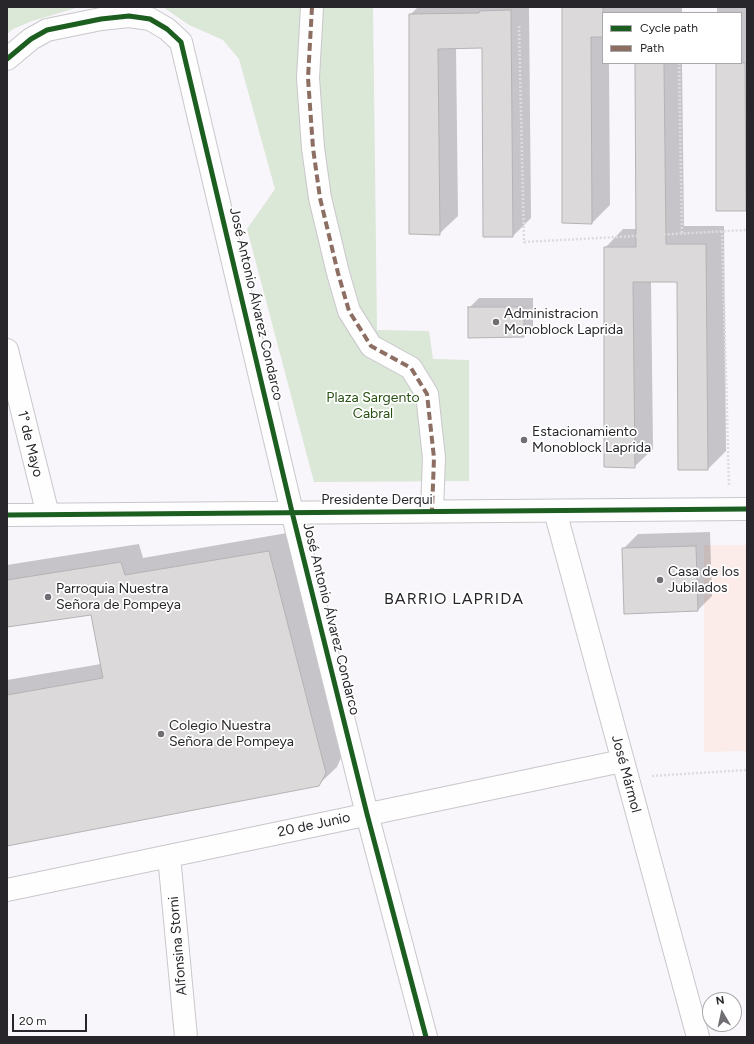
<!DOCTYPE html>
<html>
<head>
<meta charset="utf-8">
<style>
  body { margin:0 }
  #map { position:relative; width:754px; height:1044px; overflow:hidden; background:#f8f5fb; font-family:Figtree,sans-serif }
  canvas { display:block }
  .frame { position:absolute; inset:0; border:8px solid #28262a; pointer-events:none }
  .legend { position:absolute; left:602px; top:12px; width:140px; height:52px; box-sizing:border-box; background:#fff; border:1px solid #a9a8aa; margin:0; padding:5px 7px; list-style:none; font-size:12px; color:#28262a }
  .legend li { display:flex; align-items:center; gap:8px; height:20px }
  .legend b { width:20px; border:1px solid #a9a8aa }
  .north { position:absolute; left:702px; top:992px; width:40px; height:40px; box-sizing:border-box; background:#fff; border:1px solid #a9a8aa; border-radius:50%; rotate:351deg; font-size:11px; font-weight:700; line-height:16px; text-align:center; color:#28262a }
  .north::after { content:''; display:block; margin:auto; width:14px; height:18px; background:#716e73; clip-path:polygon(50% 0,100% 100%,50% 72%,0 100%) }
  .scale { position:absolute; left:12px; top:1014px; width:75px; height:18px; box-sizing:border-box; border:2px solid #28262a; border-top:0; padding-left:5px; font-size:12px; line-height:14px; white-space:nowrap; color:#28262a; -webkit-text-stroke:3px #fff; paint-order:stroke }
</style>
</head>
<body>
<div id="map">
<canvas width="754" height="1044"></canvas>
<div class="frame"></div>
<ul class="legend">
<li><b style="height:5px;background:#1b5e20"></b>Cycle path</li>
<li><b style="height:5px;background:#8d6e63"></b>Path</li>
</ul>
<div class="north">N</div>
<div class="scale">20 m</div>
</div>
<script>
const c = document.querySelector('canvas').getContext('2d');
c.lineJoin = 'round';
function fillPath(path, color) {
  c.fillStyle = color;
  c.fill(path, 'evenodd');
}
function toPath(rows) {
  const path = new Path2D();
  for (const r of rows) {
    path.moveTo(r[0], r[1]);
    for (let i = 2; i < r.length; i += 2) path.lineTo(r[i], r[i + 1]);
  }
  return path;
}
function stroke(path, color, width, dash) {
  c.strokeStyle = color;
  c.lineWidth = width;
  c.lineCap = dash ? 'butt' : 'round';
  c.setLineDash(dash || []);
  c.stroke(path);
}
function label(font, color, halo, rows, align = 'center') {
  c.font = font + ' Figtree,sans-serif';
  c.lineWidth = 3.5;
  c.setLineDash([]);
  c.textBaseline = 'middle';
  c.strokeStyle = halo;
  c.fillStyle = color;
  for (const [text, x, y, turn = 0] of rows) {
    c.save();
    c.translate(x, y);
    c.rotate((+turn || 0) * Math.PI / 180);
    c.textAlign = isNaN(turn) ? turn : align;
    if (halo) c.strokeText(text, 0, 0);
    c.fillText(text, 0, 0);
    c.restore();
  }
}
fillPath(toPath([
  [704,545,747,545,747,751,704,752]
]), '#fbecea');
fillPath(toPath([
  [7,7,79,7,32,21,13,29,7,34],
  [163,7,373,7,377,330,429,331,433,359,469,360,469,481,314,482,247,229,275,189,239,59,223,40,189,25]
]), '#dbe7d7');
fillPath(toPath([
  [418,7,529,7,531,218,513,236,484,236,483,47,456,47,458,216,439,234,410,15],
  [563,7,682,7,682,13,603,13,603,63,609,63,610,205,592,223],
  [717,7,747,7,746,210,717,63,741,63,741,13,717,13],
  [635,63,682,63,684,226,724,226,726,451,708,469,679,469,678,281,651,281,653,449,634,467,605,248,623,229,637,229],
  [479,298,533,298,533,327,524,336,469,308],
  [710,532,712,596,698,610,623,549,638,534],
  [287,533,343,753,337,767,318,785,7,845,7,680,101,664,92,613,7,626,7,565,139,544,143,558]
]), '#0003');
const building = toPath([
  [562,7,603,7,603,37,591,37,592,224,562,223,562,7],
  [511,10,513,237,483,237,482,48,438,49,440,235,409,234,409,14,479,13,479,11,511,10],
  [635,63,664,63,666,244,706,244,708,470,678,470,677,282,633,282,635,468,604,467,604,247,636,247,635,63],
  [716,63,745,63,746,211,716,211,716,63],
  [468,307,524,307,524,337,468,338,468,307],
  [696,546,698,611,624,614,622,548,696,546],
  [269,551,326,773,319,786,7,846,7,695,103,678,91,615,7,627,7,580,121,562,125,575,269,551]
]);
fillPath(building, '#dcd9da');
stroke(building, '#b5b2b3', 1);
const minor = toPath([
  [312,7,308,78,313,148,320,198,338,273,349,311,371,346,411,368,427,394,434,458,432,511],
  [7,59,31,39,47,30,101,19,129,16,150,19,167,29,181,42,292,512,367,814,426,1037],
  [7,350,48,515],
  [555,511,698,1037],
  [7,515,747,509],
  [169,856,186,1037],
  [7,890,622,761]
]);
stroke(minor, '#c9c7cb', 24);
stroke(toPath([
  [519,26,524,242,747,230],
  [679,63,682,233],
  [722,231,729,486],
  [652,776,747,770]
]), '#dddcdd', 2.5, [2, 2]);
stroke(minor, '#fefefe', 22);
stroke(toPath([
  [312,7,308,78,313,148,320,198,338,273,349,311,371,346,411,368,427,394,434,458,432,511]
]), '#8d6e63', 4, [8, 4]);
stroke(toPath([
  [7,59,31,39,47,30,101,19,129,16,150,19,167,29,181,42,292,512,367,814,426,1037],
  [7,515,747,509]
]), '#1b5e20', 5);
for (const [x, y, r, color] of [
  [496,322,4,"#716e73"],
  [524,440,4,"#716e73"],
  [660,580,4,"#716e73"],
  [48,597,4,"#716e73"],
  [161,734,4,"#716e73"]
]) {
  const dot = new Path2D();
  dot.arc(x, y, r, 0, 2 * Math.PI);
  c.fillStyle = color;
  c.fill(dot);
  stroke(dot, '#fff', 1.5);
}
label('14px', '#28262a', '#fff', [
  ["José Antonio Álvarez Condarco",256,304,77],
  ["1° de Mayo",30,444,76],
  ["Presidente Derqui",377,500],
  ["José Antonio Álvarez Condarco",331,619,76],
  ["José Mármol",626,774,75],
  ["20 de Junio",314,825,-12],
  ["Alfonsina Storni",178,946,-95]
]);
label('14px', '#28262a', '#fff', [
  ["Administracion",504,314],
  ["Monoblock Laprida",504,330],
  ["Estacionamiento",532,432],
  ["Monoblock Laprida",532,448],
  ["Casa de los",668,572],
  ["Jubilados",668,588],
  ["Parroquia Nuestra",56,589],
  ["Señora de Pompeya",56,605],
  ["Colegio Nuestra",169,726],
  ["Señora de Pompeya",169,742]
], 'left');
label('14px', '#275012', '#fff', [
  ["Plaza Sargento",373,398],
  ["Cabral",373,414]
]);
c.letterSpacing = '1px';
label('16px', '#28262a', '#fff', [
  ["BARRIO LAPRIDA",454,599]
]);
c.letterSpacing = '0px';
</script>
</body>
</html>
